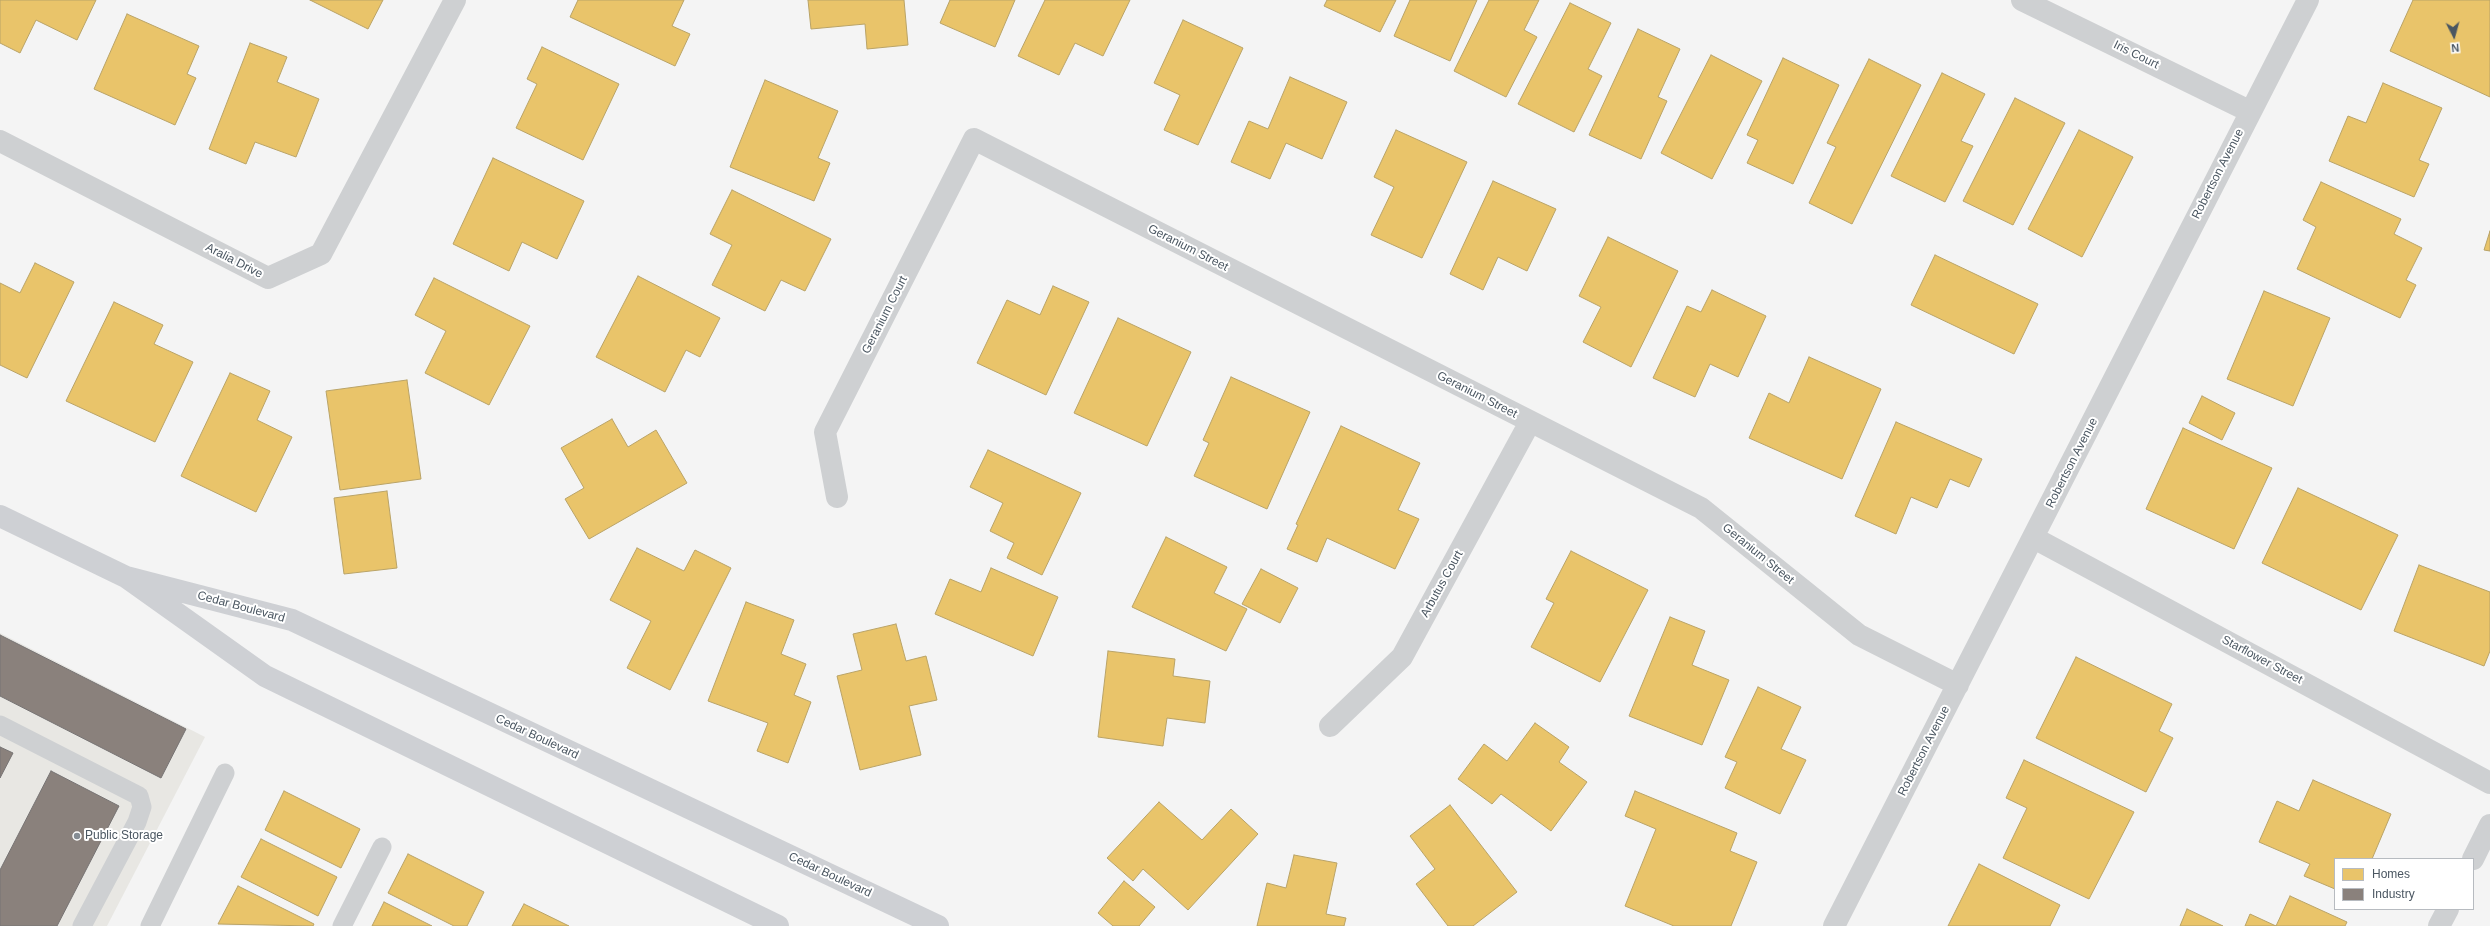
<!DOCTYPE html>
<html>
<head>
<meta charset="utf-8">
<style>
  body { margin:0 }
  #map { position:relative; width:2490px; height:926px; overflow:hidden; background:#f4f4f4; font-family:Helvetica,sans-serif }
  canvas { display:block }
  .legend { position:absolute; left:2334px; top:858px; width:140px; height:52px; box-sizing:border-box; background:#fff; border:1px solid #b7bbc0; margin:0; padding:5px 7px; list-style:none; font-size:12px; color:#4a5661 }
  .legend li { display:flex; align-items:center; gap:8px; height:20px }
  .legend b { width:20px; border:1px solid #b7bbc0 }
  .north { position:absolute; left:2434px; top:16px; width:40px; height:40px; -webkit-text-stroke:3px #fff; paint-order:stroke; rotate:174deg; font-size:11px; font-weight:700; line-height:16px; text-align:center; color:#4a5661 }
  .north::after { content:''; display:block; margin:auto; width:14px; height:18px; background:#4a5661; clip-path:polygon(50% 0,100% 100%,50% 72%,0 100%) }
</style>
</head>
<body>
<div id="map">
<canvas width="2490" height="926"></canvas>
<ul class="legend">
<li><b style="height:11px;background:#e9c46a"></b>Homes</li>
<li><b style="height:11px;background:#8a817c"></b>Industry</li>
</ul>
<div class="north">N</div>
</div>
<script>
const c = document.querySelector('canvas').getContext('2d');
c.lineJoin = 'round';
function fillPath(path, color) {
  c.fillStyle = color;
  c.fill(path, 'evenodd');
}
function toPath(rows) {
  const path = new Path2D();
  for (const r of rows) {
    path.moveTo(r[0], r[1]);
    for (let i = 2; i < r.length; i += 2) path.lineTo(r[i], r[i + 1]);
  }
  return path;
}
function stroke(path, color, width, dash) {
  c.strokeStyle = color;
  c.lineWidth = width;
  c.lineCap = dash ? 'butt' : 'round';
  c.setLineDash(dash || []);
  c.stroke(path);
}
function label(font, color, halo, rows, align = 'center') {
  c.font = font + ' Helvetica,sans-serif';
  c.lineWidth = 4;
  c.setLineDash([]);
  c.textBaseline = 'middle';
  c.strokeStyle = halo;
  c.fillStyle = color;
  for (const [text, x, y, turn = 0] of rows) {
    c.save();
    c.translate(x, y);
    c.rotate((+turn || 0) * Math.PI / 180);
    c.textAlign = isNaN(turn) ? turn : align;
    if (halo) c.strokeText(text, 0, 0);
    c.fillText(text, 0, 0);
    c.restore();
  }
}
fillPath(toPath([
  [0,633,205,737,107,926,0,926]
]), '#e8e7e3');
const homes = toPath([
  [0,0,96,0,77,40,36,20,20,53,0,43,0,0],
  [310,0,383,0,368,29,310,0],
  [578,0,684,0,672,26,690,34,675,66,570,17,578,0],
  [808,0,904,0,908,45,867,49,865,24,811,29,808,0],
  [950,0,1015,0,995,47,940,23,950,0],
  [1045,0,1130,0,1103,56,1075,43,1059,75,1018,56,1045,0],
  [1327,0,1396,0,1380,32,1324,6,1327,0],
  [1410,0,1477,0,1450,61,1394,36,1410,0],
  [1489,0,1539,0,1524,30,1537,37,1506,97,1454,71,1489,0],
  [2413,0,2490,0,2490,97,2390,51,2413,0],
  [1570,3,1611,23,1588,69,1602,76,1574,132,1518,104,1570,3],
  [127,14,199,46,187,74,196,78,175,125,94,89,127,14],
  [1183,20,1243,48,1198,145,1164,130,1180,95,1154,83,1183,20],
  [1638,29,1680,49,1658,97,1667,101,1641,159,1589,135,1638,29],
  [250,43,287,57,277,82,319,99,296,157,255,142,246,164,209,149,250,43],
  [542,47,619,84,583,160,516,128,537,84,527,79,542,47],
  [1711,55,1762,81,1712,179,1661,153,1711,55],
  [1783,58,1839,85,1793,184,1747,163,1758,140,1747,135,1783,58],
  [1869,59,1921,85,1852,224,1809,203,1836,147,1827,143,1869,59],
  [1942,73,1985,94,1961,141,1973,146,1945,202,1891,176,1942,73],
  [1290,77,1347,102,1322,159,1286,143,1270,179,1231,162,1249,121,1268,129,1290,77],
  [765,80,838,111,818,158,830,163,814,201,730,167,765,80],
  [2383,83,2442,108,2419,160,2429,164,2414,197,2329,161,2348,116,2366,123,2383,83],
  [2015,98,2065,123,2013,225,1963,201,2015,98],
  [1396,130,1467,162,1422,258,1371,235,1394,187,1374,177,1396,130],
  [2079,130,2133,157,2082,257,2028,229,2079,130],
  [493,158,584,201,557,259,522,242,509,271,453,244,493,158],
  [1493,181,1556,209,1527,271,1498,257,1483,290,1450,274,1493,181],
  [2321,182,2401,219,2394,234,2422,248,2406,280,2416,285,2400,318,2297,269,2316,227,2303,220,2321,182],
  [732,190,831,239,805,291,781,280,765,311,712,285,732,245,710,234,732,190],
  [2490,231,2490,251,2484,250,2490,231],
  [1608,237,1678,271,1631,367,1583,342,1601,307,1579,296,1608,237],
  [1935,255,2038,304,2014,354,1911,305,1935,255],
  [35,263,74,282,27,378,0,365,0,283,20,293,35,263],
  [638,276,720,318,700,357,686,350,665,392,596,357,638,276],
  [434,278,530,326,489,405,425,373,446,331,415,315,434,278],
  [1053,286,1089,302,1046,395,977,363,1007,300,1040,315,1053,286],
  [1712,290,1766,316,1738,377,1710,364,1695,397,1653,378,1687,306,1701,312,1712,290],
  [2264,291,2330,318,2293,406,2227,379,2264,291],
  [114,302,163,325,154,344,193,362,155,442,66,401,114,302],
  [1118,318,1191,352,1147,446,1074,413,1118,318],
  [1809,357,1881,389,1842,479,1749,438,1769,393,1789,403,1809,357],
  [230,373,270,391,257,420,292,437,256,512,181,476,230,373],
  [1231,377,1310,412,1267,509,1194,476,1209,443,1203,440,1231,377],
  [407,380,421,479,340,490,326,391,407,380],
  [2202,396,2235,413,2222,440,2189,423,2202,396],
  [612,419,628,447,656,430,687,483,589,539,565,499,584,488,561,448,612,419],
  [1896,422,1982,459,1969,487,1950,479,1937,508,1911,497,1896,534,1855,516,1896,422],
  [1341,426,1420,463,1398,510,1419,519,1395,569,1327,538,1317,562,1287,549,1298,525,1296,524,1341,426],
  [2183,428,2272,468,2234,549,2146,509,2183,428],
  [988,450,1081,493,1042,575,1007,558,1014,543,990,531,1003,503,970,487,988,450],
  [2298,488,2398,535,2361,610,2262,563,2298,488],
  [387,491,397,568,344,574,334,498,387,491],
  [1166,537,1227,567,1214,593,1247,609,1226,651,1132,607,1166,537],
  [637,548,684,571,695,550,731,568,670,690,627,668,651,621,610,600,637,548],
  [1571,551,1648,590,1600,682,1531,647,1554,603,1546,599,1571,551],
  [2419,565,2490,592,2490,651,2484,666,2394,631,2419,565],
  [991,568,1058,597,1033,656,935,614,950,579,981,592,991,568],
  [1261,569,1298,588,1280,623,1242,604,1261,569],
  [746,602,794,620,781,654,806,664,794,695,811,702,788,763,757,751,768,723,708,701,746,602],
  [1670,617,1705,631,1692,665,1729,680,1702,745,1629,716,1670,617],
  [896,624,906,661,926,656,937,700,909,706,921,755,860,770,837,676,862,670,853,634,896,624],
  [1108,651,1175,659,1173,676,1210,681,1205,723,1167,718,1163,746,1098,737,1108,651],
  [2076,657,2172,704,2159,731,2173,738,2146,792,2036,738,2076,657],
  [1758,687,1801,707,1781,749,1806,760,1780,814,1725,788,1737,762,1725,757,1758,687],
  [1535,723,1569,747,1559,762,1587,782,1551,831,1501,794,1492,804,1458,779,1484,744,1507,761,1535,723],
  [2024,760,2134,812,2089,899,2003,858,2027,808,2006,798,2024,760],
  [2313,780,2391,814,2372,859,2335,859,2335,889,2304,876,2310,864,2259,842,2277,801,2299,811,2313,780],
  [284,791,360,829,341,868,265,830,284,791],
  [1635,791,1737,833,1730,851,1757,862,1731,926,1674,926,1625,906,1656,829,1625,816,1635,791],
  [1159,802,1202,840,1231,809,1258,834,1188,910,1143,869,1133,881,1107,858,1159,802],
  [1450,805,1517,892,1473,926,1448,926,1416,884,1435,869,1410,836,1450,805],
  [261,839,337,877,318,916,241,877,261,839],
  [408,854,484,892,467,926,454,926,388,893,408,854],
  [1294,855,1337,863,1326,914,1346,918,1344,926,1257,926,1267,883,1286,888,1294,855],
  [1979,864,2060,905,2050,926,1948,926,1979,864],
  [1124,881,1155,907,1139,926,1113,926,1098,913,1124,881],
  [238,886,314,924,313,926,218,924,238,886],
  [2290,896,2347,922,2345,926,2245,926,2250,914,2276,926,2290,896],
  [384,902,432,926,372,926,384,902],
  [524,904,569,926,512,926,524,904],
  [2187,909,2223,926,2180,926,2187,909]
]);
fillPath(homes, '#e9c46a');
stroke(homes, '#b9a367', 1);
const industry = toPath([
  [0,635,186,729,161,778,0,696,0,635],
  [0,747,13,753,0,778,0,747],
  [51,771,119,806,57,926,0,926,0,870,51,771]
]);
fillPath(industry, '#8a817c');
stroke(industry, '#777474', 1);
stroke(toPath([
  [0,725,139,796,142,807,137,822,82,926],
  [150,926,225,773],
  [342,926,382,847]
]), '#ced0d2', 19);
stroke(toPath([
  [2022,0,2249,111],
  [0,141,268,278,321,254,455,0],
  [837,497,825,432,974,139,1701,508,1859,635,1958,685],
  [2034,538,2490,783],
  [1330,726,1402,657,1530,422],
  [2473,859,2490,825],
  [1834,926,2308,0],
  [2439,926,2448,909]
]), '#ced0d2', 22);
stroke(toPath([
  [0,516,126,577,265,676,778,926],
  [126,577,292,620,938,926]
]), '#ced0d4', 22);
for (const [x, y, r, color] of [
  [77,836,4,"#868d94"]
]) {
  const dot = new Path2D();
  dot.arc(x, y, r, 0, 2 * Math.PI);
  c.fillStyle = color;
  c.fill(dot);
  stroke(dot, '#fff', 1.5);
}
label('12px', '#4a5661', '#fff', [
  ["Iris Court",2136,55,26],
  ["Robertson Avenue",2218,174,-63],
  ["Geranium Street",1188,248,27],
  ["Aralia Drive",234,261,27],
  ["Geranium Court",885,315,-63],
  ["Geranium Street",1477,395,27],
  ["Robertson Avenue",2072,463,-63],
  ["Geranium Street",1758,554,39],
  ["Arbutus Court",1442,584,-61],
  ["Cedar Boulevard",241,607,15],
  ["Starflower Street",2262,660,28],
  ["Cedar Boulevard",537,737,25],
  ["Robertson Avenue",1924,751,-63],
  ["Cedar Boulevard",830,875,25]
]);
label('12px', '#4a5661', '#fff', [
  ["Public Storage",85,836]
], 'left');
</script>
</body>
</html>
